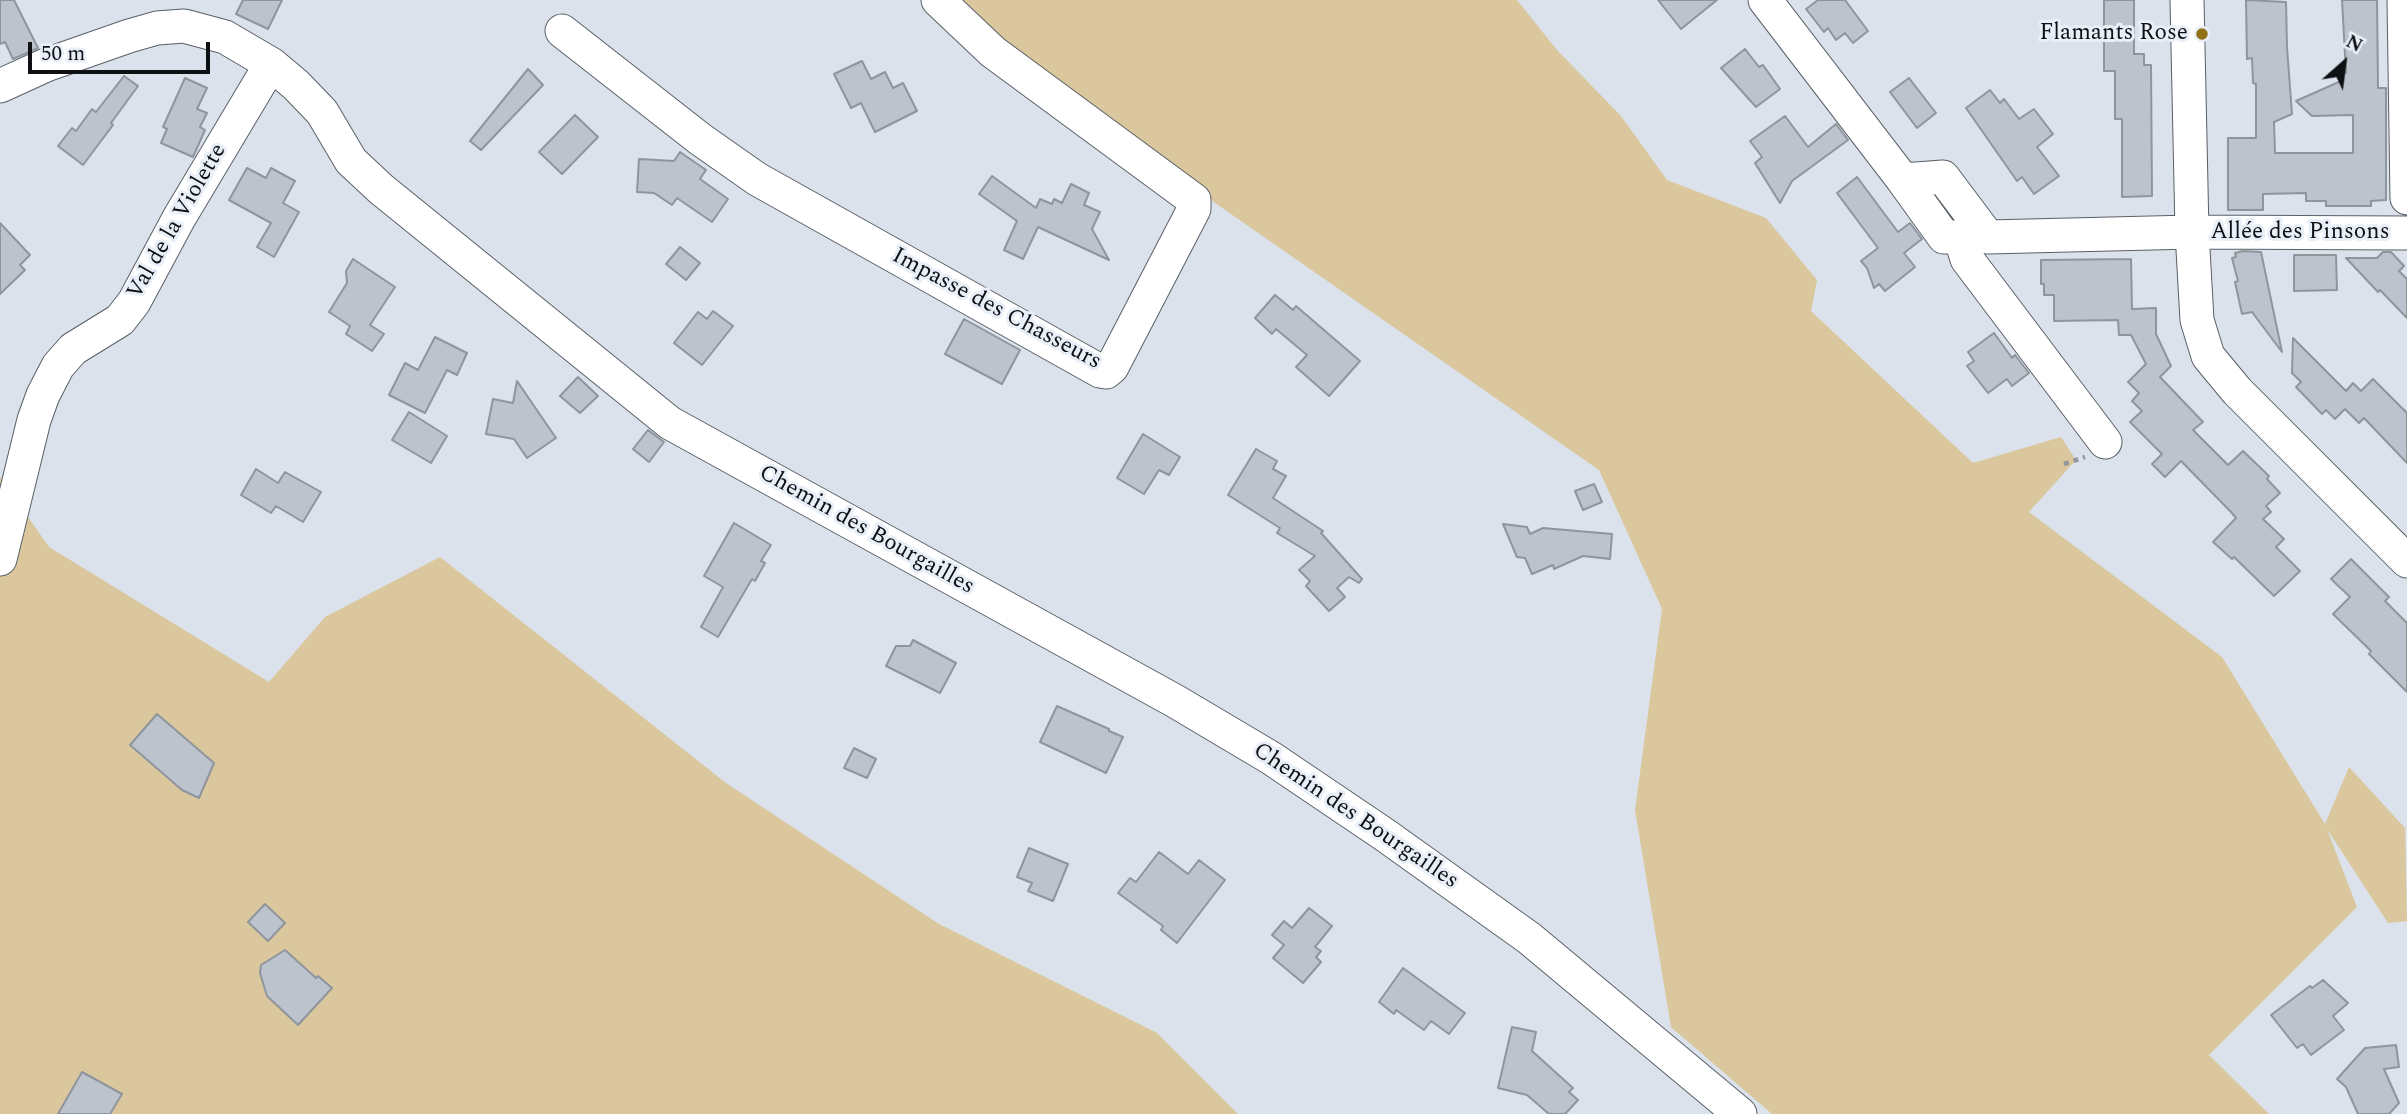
<!DOCTYPE html>
<html>
<head>
<meta charset="utf-8">
<style>
  body { margin:0 }
  #map { position:relative; width:2407px; height:1114px; overflow:hidden; background:#dbe2eb; font-family:Spectral,serif }
  canvas { display:block }
  .north { position:absolute; left:2309px; top:28px; width:70px; height:70px; -webkit-text-stroke:5px #e8eff8; paint-order:stroke; rotate:28deg; font-size:19px; font-weight:700; line-height:28px; text-align:center; color:#0e1013 }
  .north::after { content:''; display:block; margin:auto; width:24px; height:32px; background:#0e1013; clip-path:polygon(50% 0,100% 100%,50% 72%,0 100%) }
  .scale { position:absolute; left:28px; top:42px; width:182px; height:32px; box-sizing:border-box; border:4px solid #0e1013; border-top:0; padding-left:9px; font-size:21px; line-height:24px; white-space:nowrap; color:#0e1013; -webkit-text-stroke:5px #e8eff8; paint-order:stroke }
</style>
</head>
<body>
<div id="map">
<canvas width="2407" height="1114"></canvas>
<div class="north">N</div>
<div class="scale">50 m</div>
</div>
<script>
const c = document.querySelector('canvas').getContext('2d');
c.lineJoin = 'round';
function fillPath(path, color) {
  c.fillStyle = color;
  c.fill(path, 'evenodd');
}
function toPath(rows) {
  const path = new Path2D();
  for (const r of rows) {
    path.moveTo(r[0], r[1]);
    for (let i = 2; i < r.length; i += 2) path.lineTo(r[i], r[i + 1]);
  }
  return path;
}
function stroke(path, color, width, dash) {
  c.strokeStyle = color;
  c.lineWidth = width;
  c.lineCap = dash ? 'butt' : 'round';
  c.setLineDash(dash || []);
  c.stroke(path);
}
function label(font, color, halo, rows, align = 'center') {
  c.font = font + ' Spectral,serif';
  c.lineWidth = 6;
  c.setLineDash([]);
  c.textBaseline = 'middle';
  c.strokeStyle = halo;
  c.fillStyle = color;
  for (const [text, x, y, turn = 0] of rows) {
    c.save();
    c.translate(x, y);
    c.rotate((+turn || 0) * Math.PI / 180);
    c.textAlign = isNaN(turn) ? turn : align;
    if (halo) c.strokeText(text, 0, 0);
    c.fillText(text, 0, 0);
    c.restore();
  }
}
fillPath(toPath([
  [953,0,1517,0,1557,50,1621,116,1667,180,1766,218,1817,280,1811,311,1973,463,2061,437,2076,460,2029,512,2222,657,2325,824,2349,767,2405,828,2407,921,2388,923,2327,829,2357,907,2209,1055,2269,1114,1772,1114,1671,1027,1635,810,1662,609,1599,470,1057,93],
  [0,477,49,547,269,682,325,617,440,557,726,783,939,924,1157,1033,1238,1114,0,1114]
]), '#dac79d');
const building = toPath([
  [0,0,14,0,38,48,13,59,5,42,0,44,0,0],
  [243,0,282,0,268,29,236,14,243,0],
  [1658,0,1717,0,1681,29,1658,0],
  [1818,0,1845,0,1868,31,1853,43,1845,33,1836,40,1828,28,1824,32,1806,9,1818,0],
  [2104,0,2134,0,2134,54,2144,54,2144,65,2151,65,2152,196,2122,197,2122,119,2115,119,2115,71,2104,71,2104,0],
  [2246,0,2286,2,2287,47,2292,114,2274,122,2275,153,2353,153,2353,115,2312,116,2296,101,2341,81,2341,73,2346,73,2342,0,2377,0,2378,88,2386,88,2386,200,2371,201,2371,206,2326,206,2326,201,2306,201,2306,193,2263,194,2263,210,2228,210,2228,138,2256,138,2256,84,2253,83,2252,58,2247,59,2246,0],
  [1745,49,1759,67,1763,65,1780,89,1756,107,1721,68,1745,49],
  [862,61,871,79,885,72,893,88,903,83,917,111,875,132,861,103,851,108,834,74,862,61],
  [528,69,543,85,481,150,470,141,528,69],
  [124,76,138,86,111,123,113,125,83,165,58,146,72,128,76,131,92,109,96,112,124,76],
  [185,78,207,88,197,109,207,113,200,127,205,130,193,157,161,143,167,129,163,127,185,78],
  [1909,78,1936,113,1917,128,1890,92,1909,78],
  [1990,90,2000,103,2004,99,2019,119,2034,109,2053,134,2037,147,2059,176,2034,194,2022,177,2017,181,1966,108,1990,90],
  [575,115,598,137,562,174,539,152,575,115],
  [1785,116,1808,147,1836,124,1848,140,1792,181,1780,203,1755,163,1762,157,1750,141,1785,116],
  [680,152,706,170,700,179,728,199,712,222,677,198,672,205,654,193,637,192,639,159,674,161,680,152],
  [247,168,266,178,271,168,295,181,283,203,299,212,274,257,257,247,271,223,229,200,247,168],
  [992,176,1036,208,1040,199,1052,204,1054,199,1062,203,1071,184,1089,193,1084,205,1100,212,1092,229,1109,260,1038,227,1023,259,1004,250,1017,221,979,194,992,176],
  [1857,177,1898,232,1910,223,1922,239,1904,253,1915,267,1885,291,1879,284,1874,288,1867,268,1861,261,1878,248,1837,193,1857,177],
  [0,223,30,255,20,265,25,270,0,294,0,223],
  [680,247,700,263,686,280,666,264,680,247],
  [2243,251,2261,252,2282,352,2252,312,2242,314,2235,282,2238,281,2232,258,2236,257,2235,253,2243,251],
  [2383,252,2391,252,2404,266,2399,271,2407,279,2407,318,2380,290,2378,292,2346,258,2377,258,2383,252],
  [2294,255,2336,255,2337,290,2294,291,2294,255],
  [353,259,395,287,370,325,384,334,372,351,346,334,350,326,329,312,347,283,346,271,353,259],
  [2131,259,2132,309,2156,308,2156,334,2171,366,2160,377,2203,422,2193,430,2228,465,2243,451,2269,476,2267,479,2280,493,2266,506,2271,512,2263,519,2284,539,2276,547,2300,571,2274,596,2234,557,2232,559,2213,542,2236,518,2231,512,2181,461,2165,477,2152,464,2162,454,2130,422,2142,411,2132,401,2139,393,2128,382,2146,364,2131,335,2119,335,2118,320,2054,321,2054,295,2044,295,2044,284,2041,284,2041,260,2131,259],
  [1275,295,1293,310,1296,306,1360,361,1329,396,1296,367,1307,355,1276,329,1272,334,1255,318,1275,295],
  [713,311,733,326,702,365,674,343,698,312,707,319,713,311],
  [964,319,1020,350,1002,384,945,354,964,319],
  [1994,333,2012,358,2015,355,2029,373,2012,386,2007,379,1988,393,1967,366,1974,361,1968,352,1994,333],
  [435,337,467,353,457,375,447,370,425,413,389,395,405,363,418,370,435,337],
  [2293,338,2346,391,2353,383,2361,391,2373,379,2407,413,2407,463,2364,418,2359,423,2345,409,2335,419,2326,410,2322,414,2296,387,2301,382,2292,373,2293,338],
  [578,377,598,396,580,413,560,396,578,377],
  [517,381,556,438,527,458,514,439,486,434,493,399,513,403,517,381],
  [409,412,447,436,431,463,392,440,409,412],
  [648,430,664,442,649,462,633,449,648,430],
  [1143,434,1180,457,1169,475,1159,470,1144,494,1117,478,1143,434],
  [1256,449,1277,461,1273,469,1286,476,1273,498,1323,531,1321,533,1362,579,1359,583,1349,577,1337,588,1345,597,1329,611,1306,586,1310,581,1299,570,1315,556,1277,533,1280,528,1228,495,1256,449],
  [256,469,278,483,285,472,321,492,303,522,276,506,271,513,241,495,256,469],
  [1594,484,1602,502,1583,510,1575,491,1594,484],
  [734,523,771,545,761,561,765,563,755,581,752,579,718,637,701,627,723,587,704,576,734,523],
  [1503,524,1527,527,1530,534,1543,528,1612,534,1610,559,1583,556,1554,569,1553,565,1532,574,1525,558,1517,557,1503,524],
  [2351,559,2389,597,2385,601,2407,623,2407,692,2369,654,2371,651,2333,614,2350,597,2331,579,2351,559],
  [913,640,956,663,940,693,886,666,896,646,910,646,913,640],
  [1057,706,1109,729,1109,731,1123,737,1106,773,1040,742,1057,706],
  [157,714,214,763,199,798,182,790,130,745,157,714],
  [854,748,876,759,867,778,844,768,854,748],
  [1029,848,1068,864,1053,901,1028,891,1032,883,1017,877,1029,848],
  [1159,852,1188,874,1199,860,1225,880,1177,943,1161,930,1163,926,1118,893,1130,878,1136,882,1159,852],
  [265,904,285,923,268,941,248,922,265,904],
  [1309,908,1332,926,1315,947,1321,951,1316,957,1321,962,1303,983,1273,958,1284,945,1272,935,1284,921,1292,928,1309,908],
  [285,950,316,978,318,976,332,988,298,1025,267,996,260,973,261,965,285,950],
  [1403,968,1465,1013,1449,1034,1431,1021,1424,1030,1396,1010,1394,1014,1379,1002,1403,968],
  [2323,980,2348,1003,2333,1016,2344,1030,2311,1055,2303,1044,2297,1048,2271,1015,2310,986,2312,988,2323,980],
  [1512,1027,1536,1032,1532,1051,1573,1088,1569,1092,1578,1100,1565,1114,1549,1114,1527,1095,1498,1088,1512,1027],
  [2396,1045,2399,1067,2384,1069,2399,1103,2389,1114,2358,1114,2346,1087,2337,1079,2365,1048,2396,1045],
  [82,1072,122,1094,110,1114,58,1114,82,1072]
]);
fillPath(building, '#bcc3cc');
stroke(building, '#8e959d', 2);
const minor = toPath([
  [1765,0,1903,180,1943,177,1988,237,2192,232,2407,233],
  [2187,0,2192,232,2197,320,2208,356,2237,391,2407,561],
  [2404,0,2407,198],
  [562,31,700,139,757,179,1100,371,1106,372,1112,367,1194,209,1194,200,993,52,938,0],
  [0,86,46,65,129,36,157,28,184,26,225,37,271,64,296,85,322,112,351,161,381,189,670,423,1175,701,1271,758,1385,835,1529,938,1740,1114],
  [1903,180,1944,237,1980,237],
  [1960,237,1967,259,2105,442],
  [0,559,34,420,43,395,58,366,73,349,120,320,134,302,179,218,271,64]
]);
stroke(minor, '#596067', 35);
stroke(toPath([
  [2064,464,2085,457]
]), '#91969d', 4.5, [5, 5]);
stroke(minor, '#fff', 33);
for (const [x, y, r, color] of [
  [2202,34,7,"#917016"]
]) {
  const dot = new Path2D();
  dot.arc(x, y, r, 0, 2 * Math.PI);
  c.fillStyle = color;
  c.fill(dot);
  stroke(dot, '#e8eff8', 2.5);
}
label('23px', '#0e1013', '#e8eff8', [
  ["Flamants Rose",2188,34]
], 'right');
label('23px', '#0e1013', '#e8eff8', [
  ["Val de la Violette",178,222,-60],
  ["Allée des Pinsons",2300,233],
  ["Impasse des Chasseurs",996,310,28],
  ["Chemin des Bourgailles",866,531,29],
  ["Chemin des Bourgailles",1355,817,34]
]);
</script>
</body>
</html>
